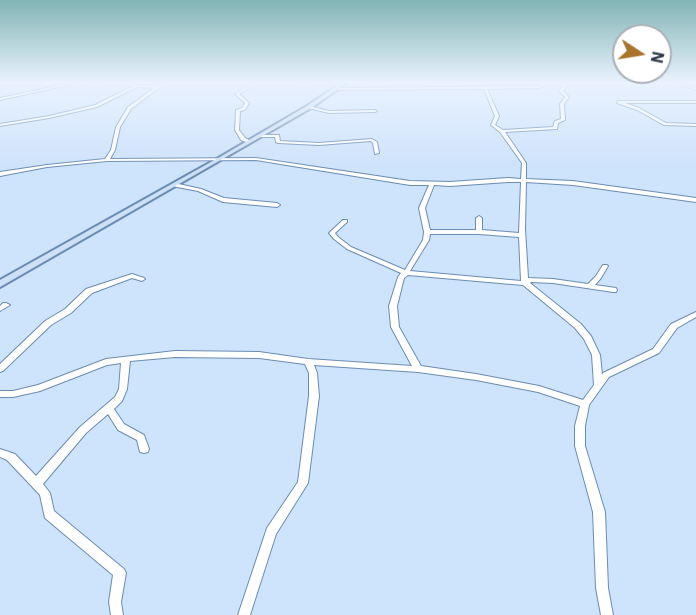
<!DOCTYPE html>
<html>
<head>
<meta charset="utf-8">
<style>
  body { margin:0 }
  #map { position:relative; width:696px; height:615px; overflow:hidden; background:#cee3fc; font-family:"IBM Plex Sans",sans-serif }
  canvas { display:block }
  .north { position:absolute; left:612px; top:24px; width:60px; height:60px; box-sizing:border-box; background:#fff; border:2px solid #aab0b7; border-radius:50%; rotate:102deg; font-size:16px; font-weight:700; line-height:24px; text-align:center; color:#2b394a }
  .north::after { content:''; display:block; margin:auto; width:21px; height:27px; background:#a7752b; clip-path:polygon(50% 0,100% 100%,50% 72%,0 100%) }
</style>
</head>
<body>
<div id="map">
<canvas width="696" height="615"></canvas>
<div class="north">N</div>
</div>
<script>
const c = document.querySelector('canvas').getContext('2d');
c.lineJoin = 'round';
function toPath(rows) {
  const path = new Path2D();
  for (const r of rows) {
    path.moveTo(r[0], r[1]);
    for (let i = 2; i < r.length; i += 2) path.lineTo(r[i], r[i + 1]);
  }
  return path;
}
function stroke(path, color, width, dash) {
  c.strokeStyle = color;
  c.lineWidth = width;
  c.lineCap = dash ? 'butt' : 'round';
  c.setLineDash(dash || []);
  c.stroke(path);
}
function fillPath(path, color) {
  c.fillStyle = color;
  c.fill(path, 'evenodd');
}
const street = toPath([
  [76,82,82,82,0,100,0,98,76,82],
  [90,82,103,82,157,86,163,82,167,82,131,109,120,127,115,150,110,159,256,158,410,181,450,182,508,178,521,179,522,163,500,132,491,125,495,116,484,89,334,90,333,88,539,86,543,82,547,82,540,88,487,89,499,116,495,125,503,130,553,127,555,121,561,119,560,104,565,97,559,91,564,85,561,82,565,82,568,85,563,91,569,97,564,104,565,120,558,123,557,129,505,132,526,163,526,179,573,181,696,198,696,202,573,185,526,182,525,229,528,278,553,279,588,284,596,276,603,265,607,265,608,266,601,278,595,285,616,288,617,290,616,292,613,292,553,283,531,282,530,283,581,324,591,336,600,355,602,375,603,373,653,349,671,324,696,312,696,317,677,328,659,353,609,377,589,405,585,426,585,446,605,512,608,588,613,615,601,615,596,588,593,512,575,446,575,426,580,406,538,392,476,380,418,372,314,365,317,373,319,396,308,483,276,534,250,615,238,615,267,528,298,482,309,396,309,373,305,364,259,358,175,357,130,361,127,389,122,401,114,409,124,424,144,435,149,449,148,452,144,453,140,452,137,440,118,430,108,414,86,433,43,484,50,493,54,511,124,569,126,573,121,602,123,615,111,615,109,602,113,575,45,518,40,495,7,460,0,457,0,449,15,454,36,476,80,427,115,397,119,389,121,363,107,365,40,391,13,397,0,397,0,391,13,391,38,385,106,359,175,351,259,352,308,359,412,366,391,327,389,306,398,277,401,273,347,249,334,239,329,233,343,220,347,220,347,222,335,233,338,237,351,247,405,270,423,240,424,232,419,208,429,185,410,185,256,160,107,161,47,167,0,176,0,172,47,165,105,159,111,150,116,127,128,107,154,88,137,87,97,107,49,118,0,126,0,124,49,116,95,105,133,86,90,82],
  [508,182,521,182,519,233,482,230,482,218,479,216,476,218,476,230,430,230,425,208,434,185,450,186,508,182],
  [430,234,479,234,519,237,521,281,410,271,429,240,430,234],
  [408,275,523,285,575,328,584,339,592,355,594,385,583,400,539,386,476,374,421,366,399,327,397,306,404,278,408,275],
  [254,82,258,82,239,94,249,103,245,110,240,111,239,130,245,138,251,141,251,142,249,143,241,140,235,130,236,110,242,108,245,103,235,94,254,82],
  [299,82,312,82,342,85,340,86,299,82],
  [601,82,605,82,601,84,599,83,601,82],
  [674,82,679,82,696,88,696,90,674,82],
  [618,101,696,101,696,103,625,103,639,108,666,123,696,124,696,126,664,125,637,110,617,103,618,101],
  [309,106,329,111,375,110,377,111,375,112,329,113,308,108,307,107,309,106],
  [257,135,279,135,280,141,319,143,372,139,377,142,379,153,375,154,373,143,371,141,319,145,278,143,276,142,275,137,257,137,257,135],
  [174,183,201,189,224,198,277,203,280,205,277,207,223,202,198,191,172,186,171,185,174,183],
  [132,274,144,278,145,279,142,281,132,278,92,293,71,313,51,325,3,371,0,372,0,364,45,321,65,309,86,289,132,274],
  [3,303,6,303,10,305,0,311,0,306,3,303]
]);
const secondary = toPath([
  [343,82,348,82,311,108,0,287,0,280,220,157,307,106,343,82]
]);
stroke(street, '#6b8cb2', 2);
stroke(secondary, '#6b8cb2', 4);
fillPath(street, '#fff');
fillPath(secondary, '#cce0f6');
const sky = c.createLinearGradient(0, 0, 0, 168);
sky.addColorStop(0, '#82b4b5');
sky.addColorStop(0.49, '#e9f2fe');
sky.addColorStop(1, '#e9f2fe00');
c.fillStyle = sky;
c.fillRect(0, 0, 696, 168);
</script>
</body>
</html>
